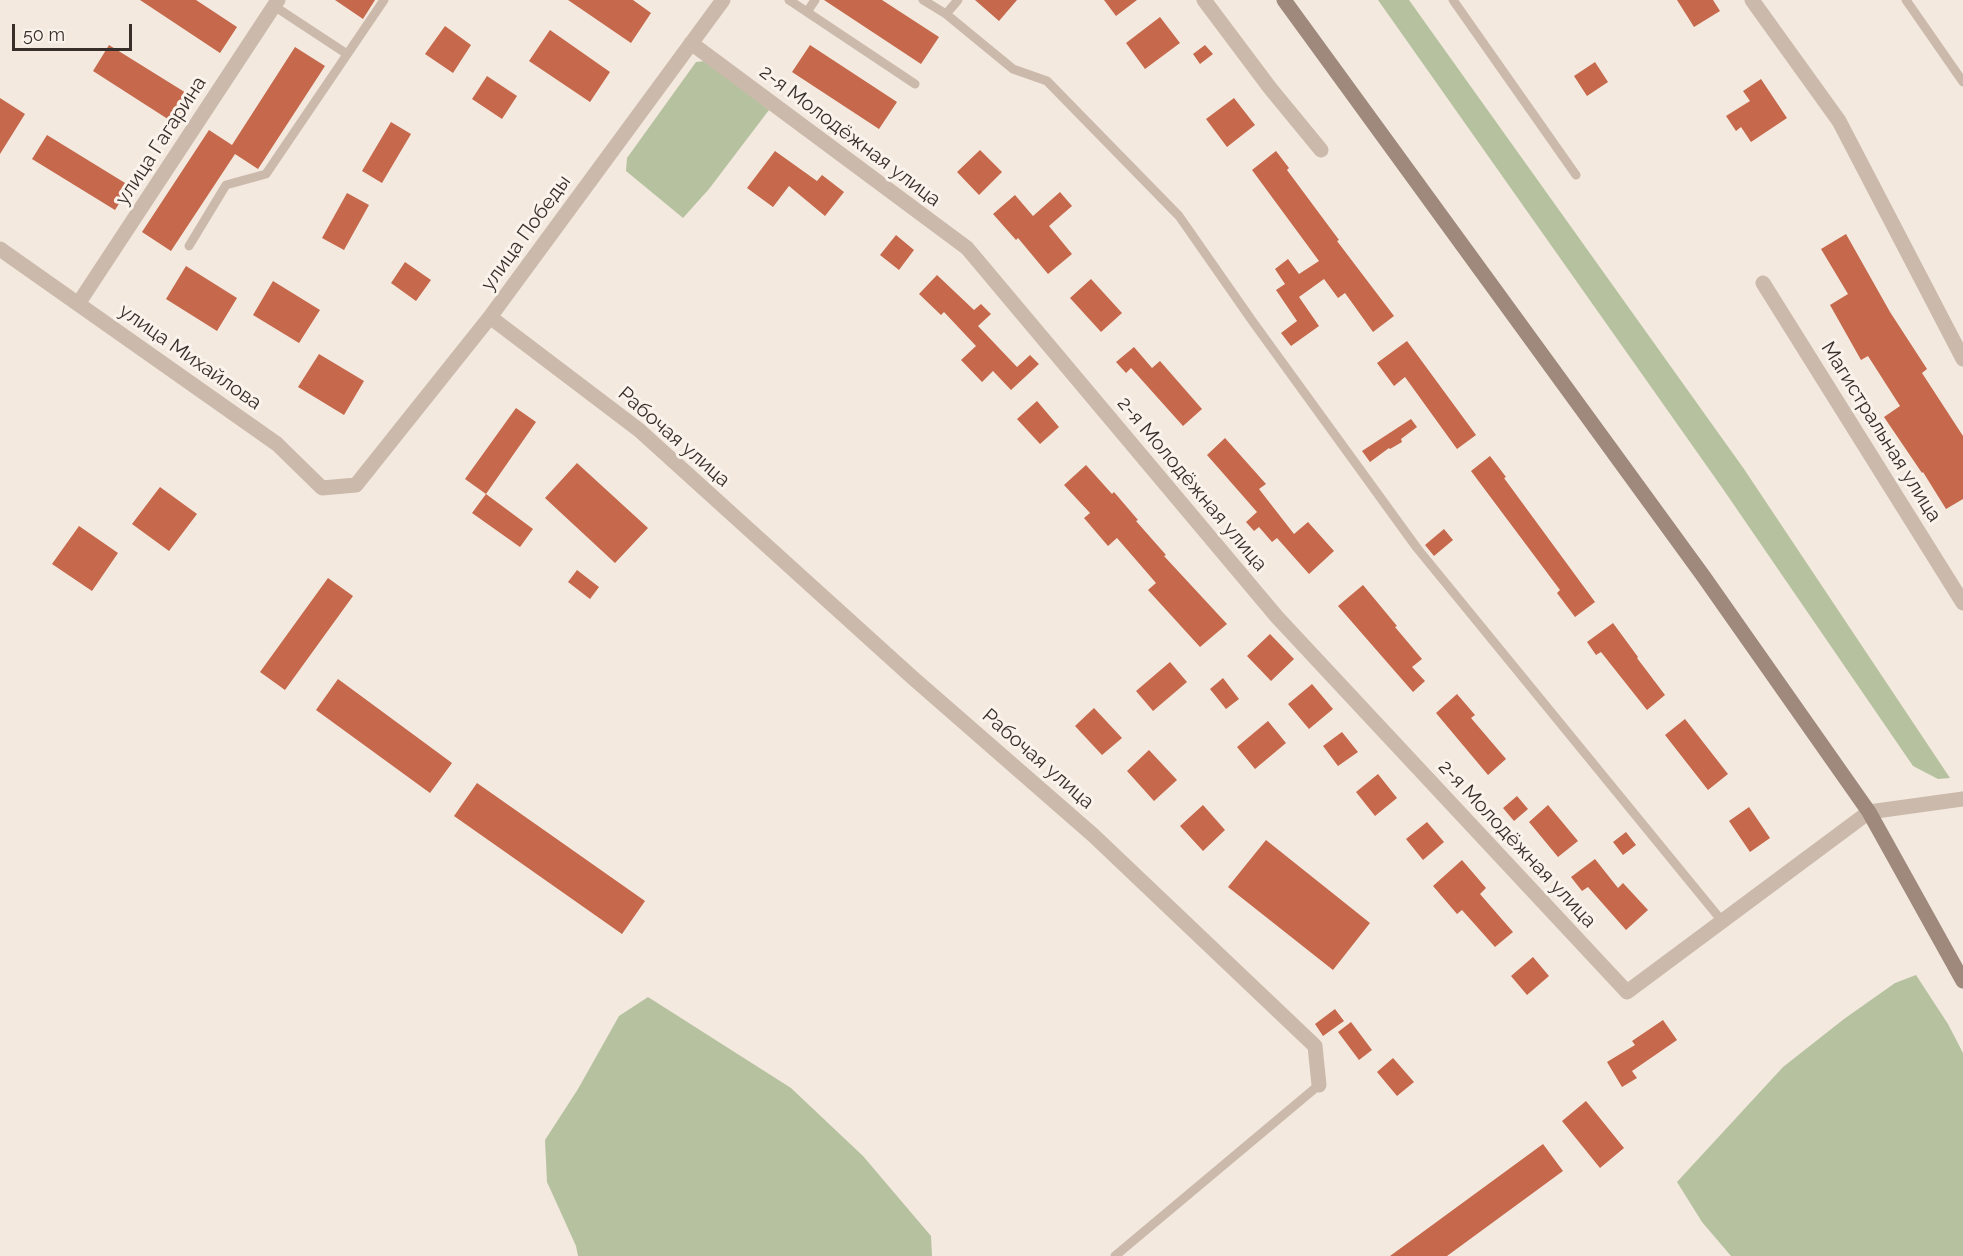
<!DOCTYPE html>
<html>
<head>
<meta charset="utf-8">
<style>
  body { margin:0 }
  #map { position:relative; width:1963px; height:1256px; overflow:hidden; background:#f3e9df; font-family:Raleway,sans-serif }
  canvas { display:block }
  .scale { position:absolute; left:12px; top:24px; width:120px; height:27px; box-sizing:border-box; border:3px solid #392f2a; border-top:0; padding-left:8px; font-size:18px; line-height:21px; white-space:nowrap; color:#392f2a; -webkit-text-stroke:4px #faf3ec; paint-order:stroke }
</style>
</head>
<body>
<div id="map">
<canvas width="1963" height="1256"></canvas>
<div class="scale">50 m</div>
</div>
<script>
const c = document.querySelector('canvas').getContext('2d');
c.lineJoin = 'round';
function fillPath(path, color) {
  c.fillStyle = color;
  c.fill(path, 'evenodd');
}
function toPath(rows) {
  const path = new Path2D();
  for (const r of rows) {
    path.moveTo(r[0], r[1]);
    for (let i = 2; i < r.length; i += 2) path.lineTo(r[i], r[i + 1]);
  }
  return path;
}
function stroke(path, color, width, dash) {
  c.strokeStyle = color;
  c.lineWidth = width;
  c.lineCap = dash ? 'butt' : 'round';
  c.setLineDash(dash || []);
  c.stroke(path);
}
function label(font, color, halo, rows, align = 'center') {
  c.font = font + ' Raleway,sans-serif';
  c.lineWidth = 6;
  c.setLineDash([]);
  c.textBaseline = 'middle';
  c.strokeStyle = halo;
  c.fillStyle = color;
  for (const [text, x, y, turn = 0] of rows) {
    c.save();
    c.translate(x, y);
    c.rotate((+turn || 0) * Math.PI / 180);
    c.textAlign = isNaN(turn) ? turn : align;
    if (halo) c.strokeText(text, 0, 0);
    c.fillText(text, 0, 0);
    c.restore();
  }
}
fillPath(toPath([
  [1378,0,1409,0,1744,469,1950,778,1938,779,1913,766,1723,489],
  [705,61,769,110,709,189,683,218,626,171,627,158,696,62],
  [1916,975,1948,1024,1963,1053,1963,1256,1731,1256,1702,1222,1677,1182,1783,1067,1844,1019,1895,983],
  [648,997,791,1088,863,1156,931,1236,932,1256,578,1256,576,1246,547,1182,545,1140,578,1089,619,1016]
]), '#b6c29f');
fillPath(toPath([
  [140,0,196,0,237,27,220,53],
  [335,0,375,0,363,19],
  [568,0,633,0,651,13,631,43],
  [824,0,882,0,939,37,921,64],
  [975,0,1017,0,999,21],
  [1104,0,1137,0,1116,16],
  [1677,0,1713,0,1720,11,1694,27],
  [1160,17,1180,43,1145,69,1126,43],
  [445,26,471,45,453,73,425,54],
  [550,30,610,72,590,102,529,61],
  [109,45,191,96,174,123,93,71],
  [810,45,897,102,879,129,792,72],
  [1205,45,1213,54,1200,64,1193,54],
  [295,47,325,66,258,169,235,154,171,251,142,232,209,130,232,145],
  [1595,62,1608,82,1587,96,1574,76],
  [487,76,517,96,502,119,472,99],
  [1761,79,1787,118,1751,142,1741,127,1736,131,1726,116,1750,101,1743,91],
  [0,98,25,114,0,154],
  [1234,98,1255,125,1227,147,1206,119],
  [391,122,411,134,382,183,362,171],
  [47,135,130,186,115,210,32,159],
  [980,150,1002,172,979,195,957,172],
  [775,151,817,181,822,175,844,192,825,216,789,186,773,207,747,188],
  [1276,151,1289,168,1287,170,1339,240,1337,241,1394,316,1373,332,1345,293,1338,298,1324,279,1299,297,1319,326,1291,346,1281,333,1297,321,1276,290,1285,284,1275,269,1288,259,1299,274,1319,261,1252,170],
  [1060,192,1072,206,1049,226,1072,254,1048,274,1018,238,1016,240,993,214,1015,195,1033,216],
  [347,193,369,205,344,250,322,238],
  [1846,234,1890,312,1927,369,1922,373,1963,436,1963,499,1946,509,1923,472,1922,473,1884,417,1900,406,1868,356,1861,360,1830,305,1848,294,1821,249],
  [896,235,914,250,899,270,880,255],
  [405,262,431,280,416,301,391,283],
  [186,266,237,298,217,331,166,299],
  [937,275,974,310,981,304,991,314,978,326,1017,367,1030,355,1039,364,1011,390,993,371,982,382,961,360,976,346,944,312,941,315,919,294],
  [1091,279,1122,313,1101,332,1070,298],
  [273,281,320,310,299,343,253,315],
  [1407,341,1476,435,1457,449,1405,377,1394,386,1377,363],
  [1134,347,1152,368,1160,361,1202,409,1183,426,1131,368,1126,373,1116,362],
  [319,354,364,381,344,415,298,387],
  [1037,401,1059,427,1040,444,1017,419],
  [516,408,536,422,486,494,465,479],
  [1411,419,1417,427,1401,439,1402,442,1390,449,1389,448,1370,462,1362,451],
  [1225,438,1266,484,1259,489,1294,534,1308,522,1334,551,1309,574,1277,538,1272,542,1259,527,1254,531,1246,522,1257,512,1207,455],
  [1490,456,1506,477,1504,478,1595,602,1575,617,1557,593,1560,590,1471,471],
  [577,463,648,528,615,563,545,498],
  [1086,465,1112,494,1114,492,1138,520,1136,521,1166,555,1164,556,1227,624,1200,647,1148,590,1156,583,1117,538,1108,546,1084,518,1090,513,1064,485],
  [160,487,197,514,169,551,132,524],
  [486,494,533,529,520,547,472,513],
  [79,526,118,553,92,591,52,564],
  [1444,529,1453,540,1434,556,1425,545],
  [577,570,599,587,590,599,568,582],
  [328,578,353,596,285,690,260,672],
  [1363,585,1397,626,1395,627,1422,659,1412,667,1425,681,1413,692,1338,606],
  [1613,623,1638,657,1637,658,1665,695,1647,710,1601,652,1596,655,1587,642],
  [1270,634,1294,659,1271,681,1247,656],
  [1170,662,1187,682,1153,711,1136,691],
  [1223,678,1239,699,1226,709,1210,689],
  [338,679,452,763,430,793,316,710],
  [1312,684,1333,709,1309,729,1288,704],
  [1457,694,1475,715,1471,718,1506,759,1488,775,1436,713],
  [1094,708,1122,738,1102,755,1075,726],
  [1685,719,1728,774,1708,790,1665,735],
  [1268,721,1286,743,1255,769,1237,747],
  [1342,732,1358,752,1338,766,1323,746],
  [1149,750,1177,780,1154,801,1127,771],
  [1378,774,1397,798,1375,816,1356,792],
  [477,783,645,901,622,934,454,816],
  [1517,796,1528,809,1514,821,1503,808],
  [1203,805,1225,830,1203,851,1180,826],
  [1548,805,1578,841,1558,857,1529,822],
  [1749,807,1770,838,1750,852,1729,821],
  [1427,822,1444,842,1423,860,1406,839],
  [1626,832,1636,845,1623,855,1613,842],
  [1266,840,1370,923,1333,970,1228,887],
  [1595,859,1618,888,1623,883,1648,910,1626,930,1588,887,1582,891,1571,877],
  [1462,860,1486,888,1480,894,1513,932,1495,947,1462,910,1457,914,1433,886],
  [1533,957,1549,976,1527,995,1511,976],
  [1335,1009,1344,1021,1323,1036,1315,1024],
  [1663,1020,1677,1040,1632,1071,1637,1078,1622,1087,1607,1062,1635,1045,1632,1041],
  [1351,1022,1372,1050,1359,1060,1338,1032],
  [1393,1058,1414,1082,1397,1096,1377,1072],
  [1586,1101,1624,1148,1600,1168,1562,1121],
  [1543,1144,1563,1171,1447,1256,1390,1256]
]), '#c5684b');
stroke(toPath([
  [789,0,915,84],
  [923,0,946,14,1013,69,1047,81,1179,216,1253,322,1417,548,1722,921],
  [1453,0,1576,175],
  [1906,0,1963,82],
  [274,6,347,54],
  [807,12,815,0],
  [946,14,958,0],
  [189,246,226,185,266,174,384,0],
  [1115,1256,1319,1085]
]), '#cbb9ab', 9);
stroke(toPath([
  [1204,0,1270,88,1321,150],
  [1752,0,1839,121,1963,359],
  [691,43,967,248,1277,617,1627,992,1869,812,1963,799],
  [0,249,277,444,322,488,356,485,490,317,723,0],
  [1763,283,1963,603],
  [78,304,278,0],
  [490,317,639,430,913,678,1093,835,1315,1046,1319,1085]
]), '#cbb9ab', 15);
stroke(toPath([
  [1284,0,1704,577,1869,812,1963,981]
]), '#9f897c', 15);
label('20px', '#392f2a', '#faf3ec', [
  ["2-я Молодёжная улица",850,136,37],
  ["улица Гагарина",161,141,-57],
  ["улица Победы",526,233,-54],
  ["улица Михайлова",190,357,35],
  ["Магистральная улица",1881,432,58],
  ["Рабочая улица",674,437,41],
  ["2-я Молодёжная улица",1192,484,50],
  ["Рабочая улица",1038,759,41],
  ["2-я Молодёжная улица",1517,844,47]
]);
</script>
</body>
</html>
